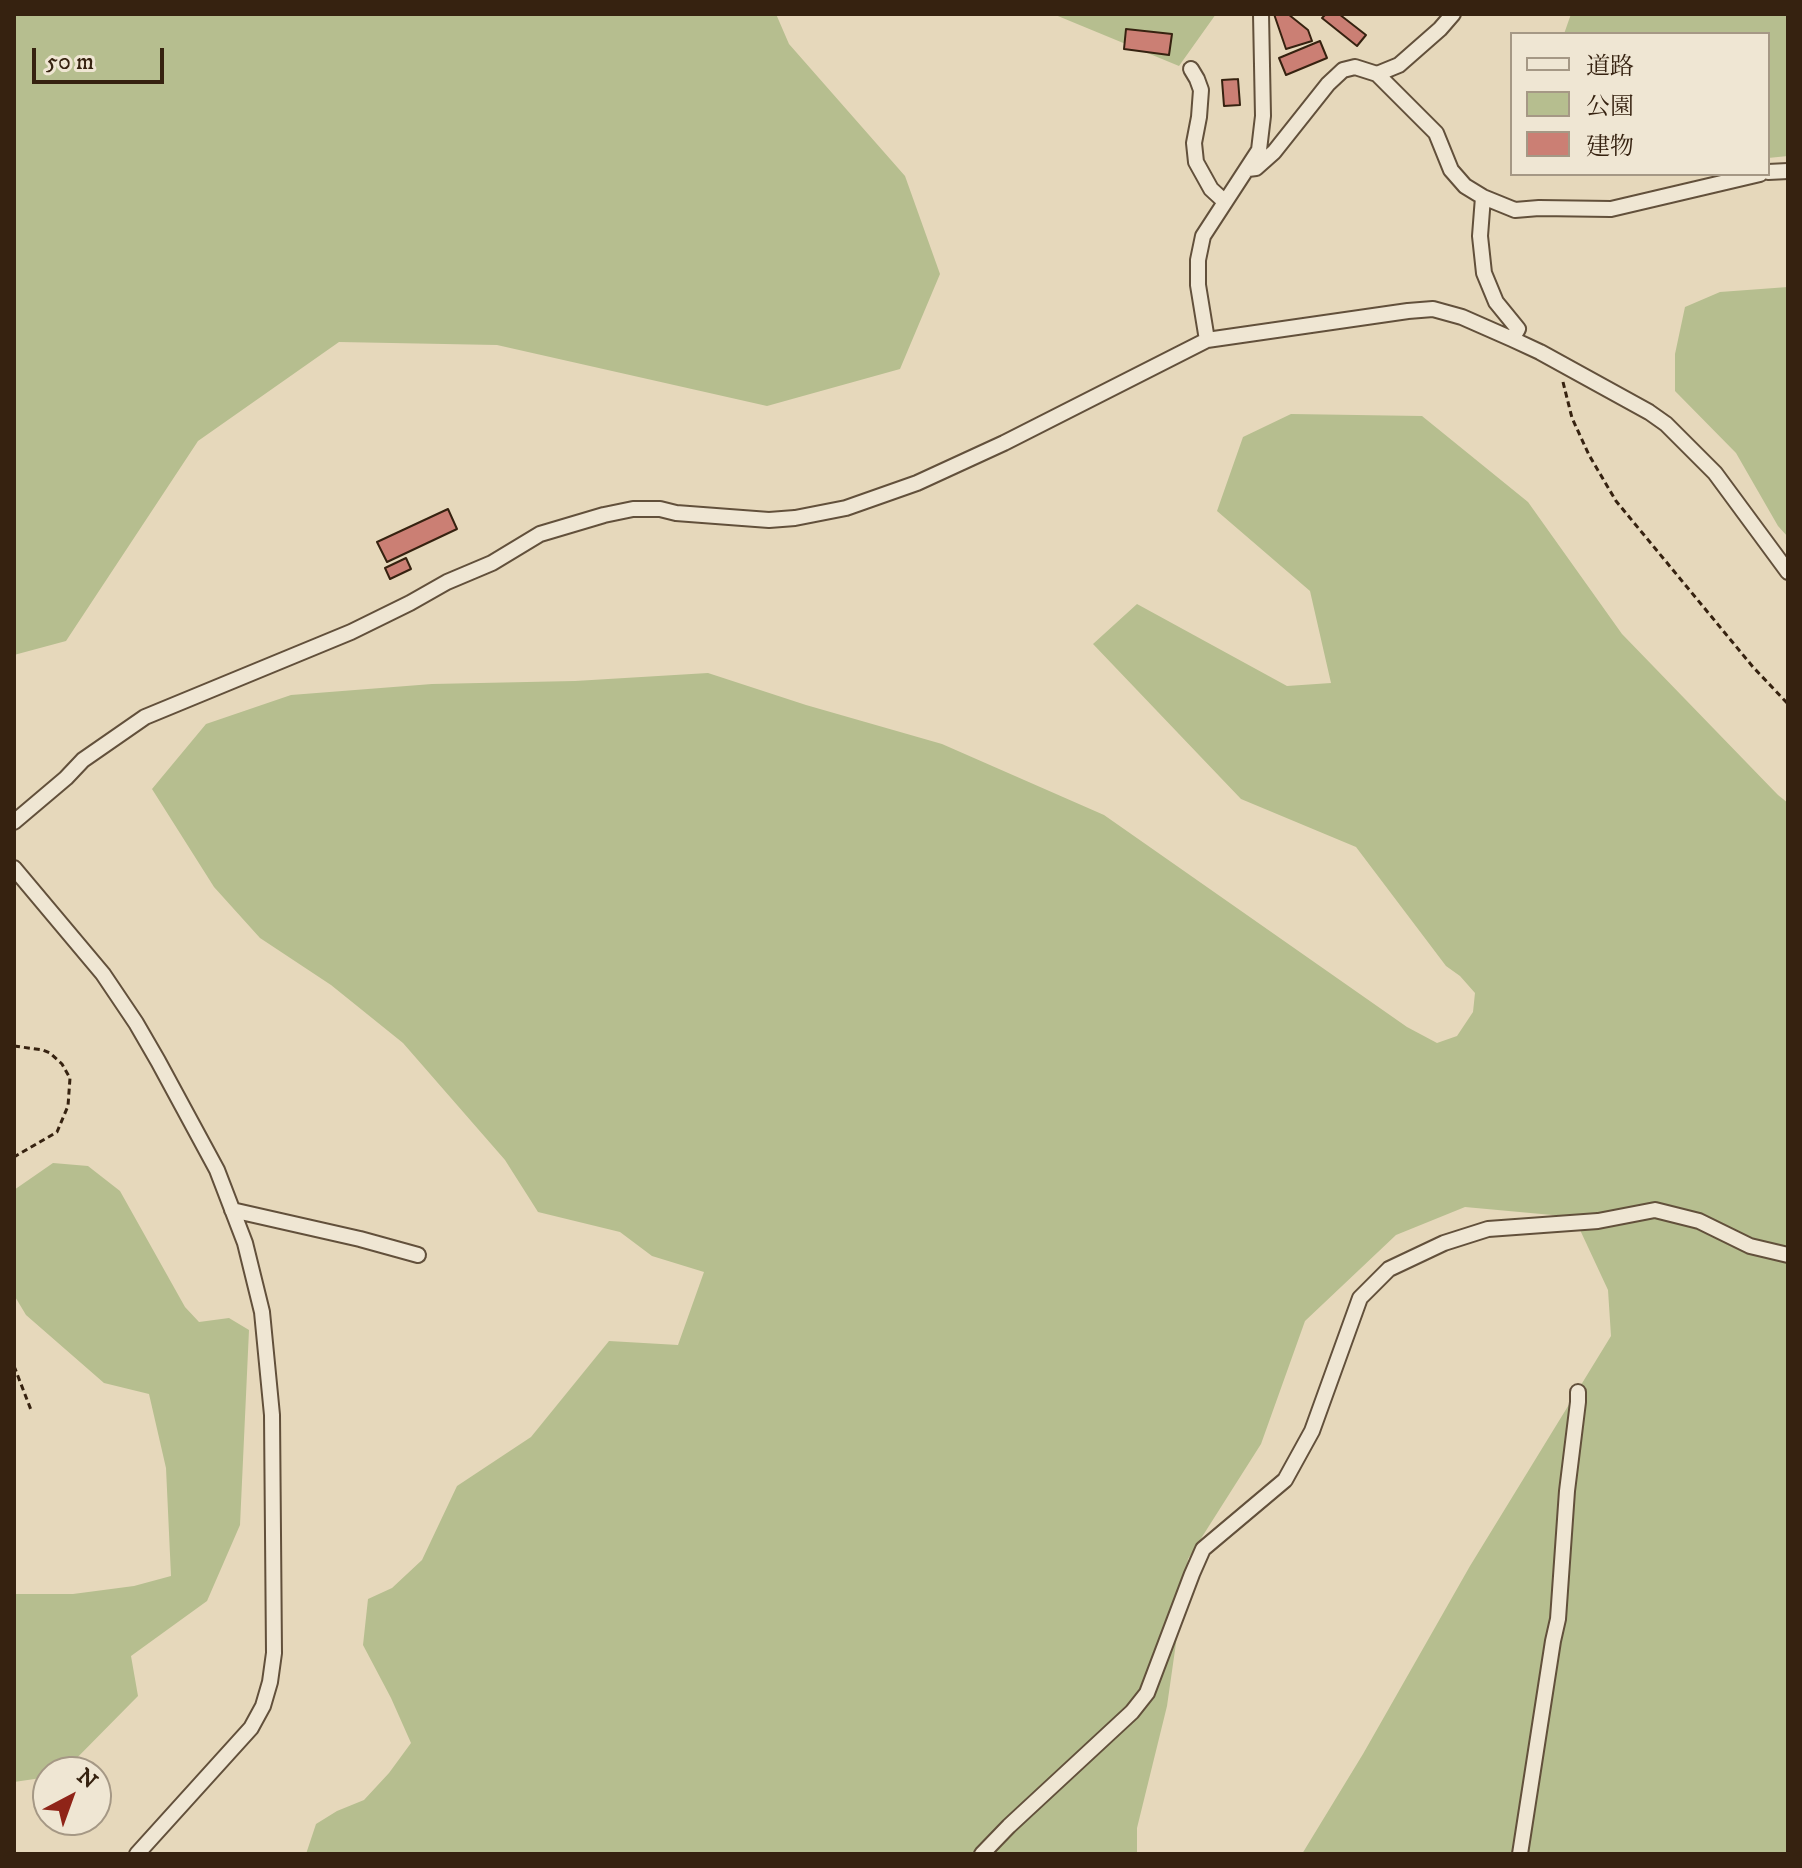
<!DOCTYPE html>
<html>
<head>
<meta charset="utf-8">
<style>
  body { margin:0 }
  #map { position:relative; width:1802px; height:1868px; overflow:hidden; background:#e6d8bb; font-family:"IM FELL DW Pica","Noto Serif JP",serif }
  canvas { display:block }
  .frame { position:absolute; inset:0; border:16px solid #362210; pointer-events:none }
  .legend { position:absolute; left:1510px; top:32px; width:260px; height:144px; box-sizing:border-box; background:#efe6d3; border:2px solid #a59885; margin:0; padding:10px 14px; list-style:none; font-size:24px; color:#362210 }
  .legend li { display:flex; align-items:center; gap:16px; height:40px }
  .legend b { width:40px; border:2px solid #a59885 }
  .north { position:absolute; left:32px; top:1756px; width:80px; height:80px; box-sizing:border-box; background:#efe6d3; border:2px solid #a59885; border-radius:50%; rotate:41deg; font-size:22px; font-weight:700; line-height:32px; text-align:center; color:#362210 }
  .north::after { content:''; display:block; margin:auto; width:28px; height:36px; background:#8f2418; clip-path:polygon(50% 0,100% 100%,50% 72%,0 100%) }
  .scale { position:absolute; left:32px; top:48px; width:132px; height:36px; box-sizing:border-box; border:4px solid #362210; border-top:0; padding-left:10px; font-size:24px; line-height:28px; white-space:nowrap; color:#362210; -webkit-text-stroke:6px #efe6d3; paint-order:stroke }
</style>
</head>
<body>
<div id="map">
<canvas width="1802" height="1868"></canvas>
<div class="frame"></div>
<ul class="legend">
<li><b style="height:10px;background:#efe6d3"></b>道路</li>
<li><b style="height:22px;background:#b6be8f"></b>公園</li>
<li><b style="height:22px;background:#cb7f74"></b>建物</li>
</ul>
<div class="north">N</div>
<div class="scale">50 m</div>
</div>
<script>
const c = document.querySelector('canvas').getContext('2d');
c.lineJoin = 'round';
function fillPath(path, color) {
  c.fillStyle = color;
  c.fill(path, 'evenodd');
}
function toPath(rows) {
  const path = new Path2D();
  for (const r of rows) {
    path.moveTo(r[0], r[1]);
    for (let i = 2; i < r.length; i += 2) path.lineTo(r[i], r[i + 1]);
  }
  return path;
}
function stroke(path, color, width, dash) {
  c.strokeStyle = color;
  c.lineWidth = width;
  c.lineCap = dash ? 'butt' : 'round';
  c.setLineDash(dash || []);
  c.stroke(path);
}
fillPath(toPath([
  [14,14,776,14,789,44,905,176,940,274,900,369,767,406,497,345,339,342,198,441,66,641,14,655],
  [1053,14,1216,14,1179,66],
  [1571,14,1788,14,1788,156,1768,158,1768,34,1564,34],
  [1788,287,1788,537,1778,526,1736,453,1675,391,1675,354,1685,307,1720,292],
  [1291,414,1422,416,1528,502,1622,634,1778,795,1788,803,1788,1854,1302,1854,1363,1754,1470,1566,1611,1336,1608,1290,1574,1217,1465,1207,1396,1235,1305,1321,1261,1444,1188,1559,1167,1706,1137,1828,1137,1854,306,1854,316,1824,337,1811,364,1800,389,1773,411,1743,391,1698,363,1645,368,1599,392,1588,422,1560,457,1486,531,1437,609,1341,678,1345,704,1272,652,1256,620,1232,538,1212,505,1160,403,1043,331,985,260,938,214,887,152,789,206,724,291,695,432,684,575,681,708,673,806,705,942,744,1104,815,1407,1027,1437,1043,1457,1036,1473,1012,1475,993,1460,976,1446,966,1356,847,1241,799,1093,644,1137,604,1287,686,1331,683,1310,591,1217,511,1243,437],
  [53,1163,88,1166,120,1191,185,1307,199,1322,229,1318,249,1330,240,1525,207,1601,131,1656,138,1696,63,1772,48,1772,48,1777,14,1782,14,1594,73,1594,134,1586,171,1576,166,1468,149,1394,104,1383,26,1315,14,1295,14,1190]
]), '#b6be8f');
const building = toPath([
  [1274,14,1288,14,1308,30,1312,41,1286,49,1274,14],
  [1326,14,1339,14,1366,35,1357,46,1322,18,1326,14],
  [1126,29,1172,34,1169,55,1124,49,1126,29],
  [1320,41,1327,58,1286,75,1279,58,1320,41],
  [1238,79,1240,105,1224,106,1222,80,1238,79],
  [448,509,457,529,387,562,377,542,448,509],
  [406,558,411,569,390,579,385,568,406,558]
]);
fillPath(building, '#cb7f74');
stroke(building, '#362210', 2);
const minor = toPath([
  [1191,69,1197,79,1201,90,1199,117,1194,143,1196,162,1211,189,1224,201],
  [1377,74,1399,65,1440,29,1453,14],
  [1248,169,1256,168,1274,152,1328,84,1343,70,1355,67,1377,74,1436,133,1451,170,1465,186,1483,197,1515,210,1539,208,1611,209,1760,174],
  [1768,172,1788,171],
  [1483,197,1480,236,1484,273,1496,302,1518,329,1512,339],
  [1207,340,1198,285,1198,260,1203,236,1259,150,1263,116,1261,14],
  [14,822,66,778,83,760,145,717,351,632,410,603,447,582,492,563,540,534,604,515,633,509,660,509,676,513,769,520,795,518,846,508,917,483,1004,443,1207,340,1408,311,1433,309,1462,317,1512,339,1540,352,1649,412,1666,424,1715,473,1788,572],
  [14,868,103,974,136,1023,158,1061,217,1170,245,1243,262,1312,272,1415,274,1653,270,1682,263,1706,251,1728,137,1854],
  [232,1210,360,1239,418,1255],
  [982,1854,1009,1826,1132,1712,1147,1693,1192,1574,1203,1549,1285,1480,1312,1431,1360,1298,1389,1269,1444,1243,1488,1229,1598,1221,1655,1210,1699,1221,1750,1246,1788,1255],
  [1520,1854,1553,1641,1558,1619,1567,1491,1578,1402,1578,1392]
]);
stroke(minor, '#62503b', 18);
stroke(toPath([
  [1563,382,1572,418,1589,455,1616,501,1753,667,1788,704],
  [14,1046,43,1050,50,1053,62,1064,70,1078,68,1106,57,1132,14,1157],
  [14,1366,31,1410]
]), '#362210', 3, [6, 4]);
stroke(minor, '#efe6d3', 14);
</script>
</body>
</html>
